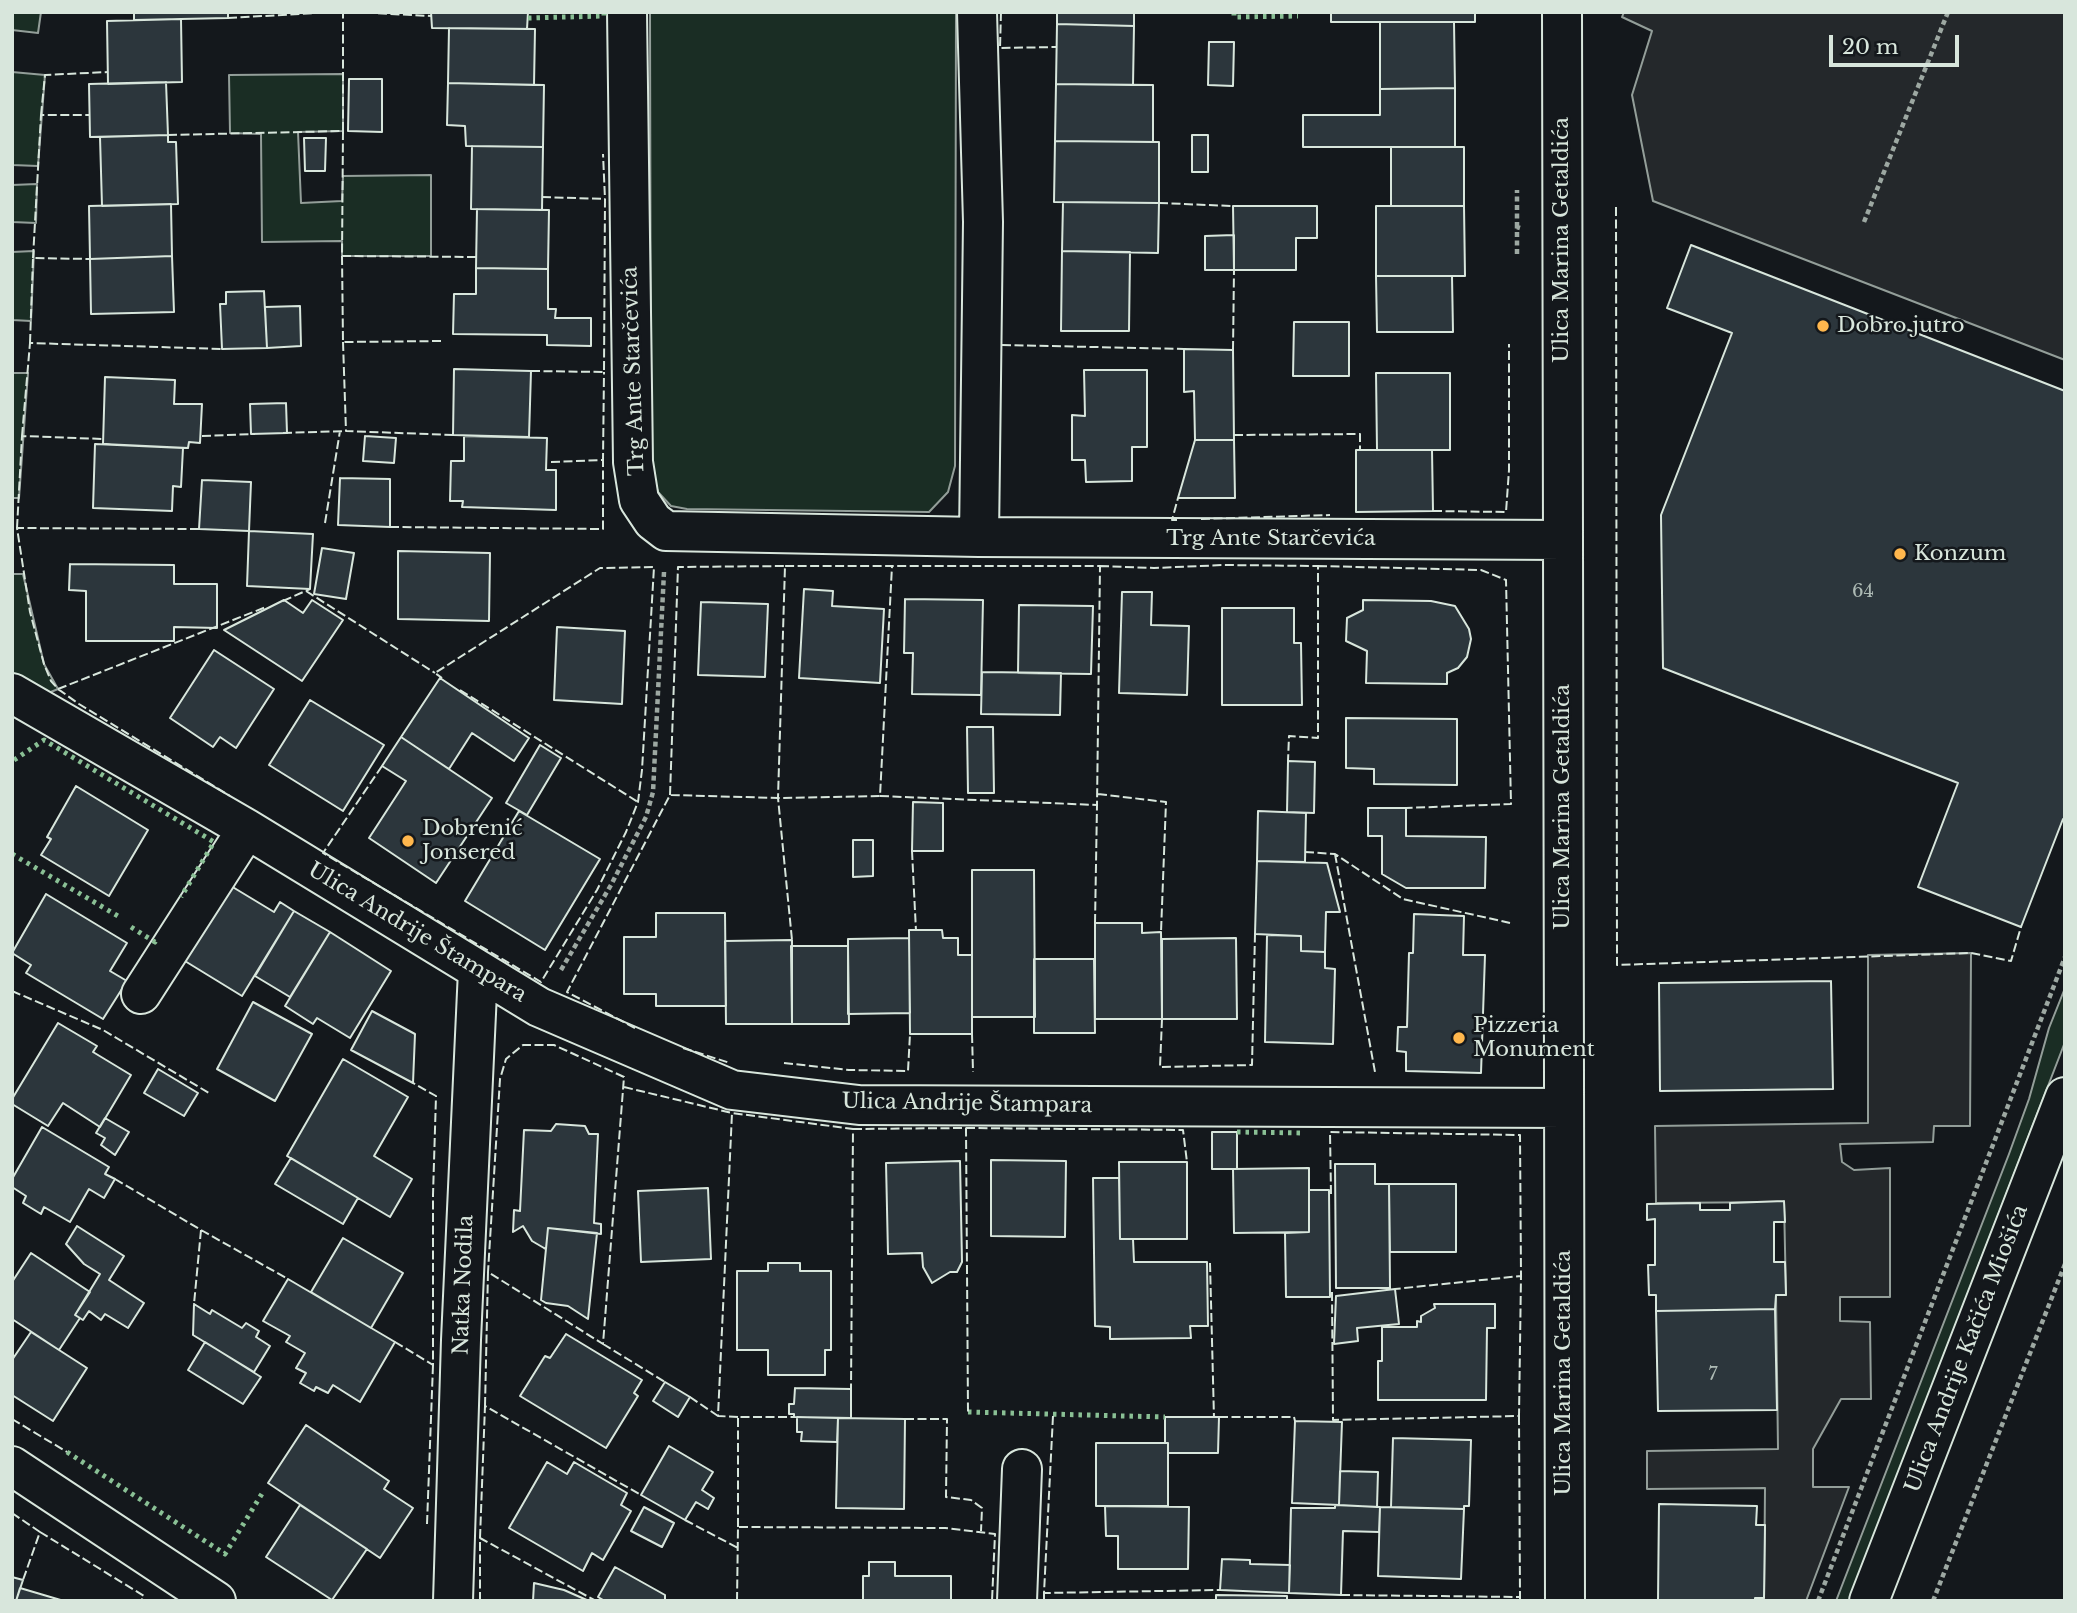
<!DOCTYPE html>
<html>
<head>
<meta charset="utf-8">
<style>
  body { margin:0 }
  #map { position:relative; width:2077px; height:1613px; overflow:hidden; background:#14181c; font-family:"Libre Baskerville",serif }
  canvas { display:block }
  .frame { position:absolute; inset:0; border:14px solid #d8e6dc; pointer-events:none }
  .scale { position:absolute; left:1829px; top:35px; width:130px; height:32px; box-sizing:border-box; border:4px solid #d8e6dc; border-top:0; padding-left:9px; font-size:21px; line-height:24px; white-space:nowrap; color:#d8e6dc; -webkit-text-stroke:5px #14181c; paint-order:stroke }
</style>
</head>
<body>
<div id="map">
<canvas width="2077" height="1613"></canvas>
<div class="frame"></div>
<div class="scale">20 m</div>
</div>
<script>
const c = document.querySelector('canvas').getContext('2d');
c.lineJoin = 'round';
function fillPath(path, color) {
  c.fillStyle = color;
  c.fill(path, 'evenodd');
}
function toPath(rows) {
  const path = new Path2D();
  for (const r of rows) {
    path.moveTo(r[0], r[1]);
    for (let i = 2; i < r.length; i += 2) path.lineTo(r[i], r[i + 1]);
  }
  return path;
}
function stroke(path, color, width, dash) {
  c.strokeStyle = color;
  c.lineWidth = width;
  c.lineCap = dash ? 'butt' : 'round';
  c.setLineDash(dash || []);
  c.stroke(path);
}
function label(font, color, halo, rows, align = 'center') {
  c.font = font + ' "Libre Baskerville",serif';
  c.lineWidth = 5;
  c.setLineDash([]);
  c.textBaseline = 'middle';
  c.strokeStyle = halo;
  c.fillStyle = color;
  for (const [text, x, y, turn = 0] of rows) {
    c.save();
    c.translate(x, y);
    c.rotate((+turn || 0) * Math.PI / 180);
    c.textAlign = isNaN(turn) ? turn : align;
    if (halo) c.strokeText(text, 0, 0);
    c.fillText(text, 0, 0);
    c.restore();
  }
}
const green = toPath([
  [12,12,41,12,38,33,12,30,12,12],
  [650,12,956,12,955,466,948,492,929,512,687,509,671,506,658,492,651,469,650,12],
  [12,72,45,75,38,166,12,165,12,72],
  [343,74,343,131,298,132,301,203,342,201,343,176,431,175,431,256,342,256,342,241,262,242,261,134,230,133,229,75,343,74],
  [37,184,36,223,12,222,12,185,37,184],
  [34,251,31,321,12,320,12,252,34,251],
  [12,373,28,373,19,498,12,498,12,373],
  [12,574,23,574,44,664,58,689,46,694,12,674,12,574],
  [2065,988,2065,1042,1849,1601,1836,1601,2009,1154,2029,1099,2049,1028,2065,988]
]);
fillPath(green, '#1a2d24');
stroke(green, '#939e99', 2);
const parking = toPath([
  [1624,12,2065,12,2065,360,1653,201,1632,95,1652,31,1622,17,1624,12],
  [1971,953,1970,1126,1934,1126,1933,1142,1840,1144,1842,1162,1854,1170,1890,1168,1890,1297,1840,1297,1840,1321,1870,1322,1871,1399,1841,1399,1813,1449,1813,1487,1849,1487,1806,1601,1764,1601,1765,1488,1647,1489,1647,1451,1778,1449,1776,1295,1786,1295,1784,1202,1656,1203,1655,1126,1868,1123,1868,955,1971,953]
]);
fillPath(parking, '#24282b');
stroke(parking, '#939e99', 2);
const building = toPath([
  [134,12,228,12,228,18,134,20,134,12],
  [431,12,528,12,527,29,432,28,431,12],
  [1057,12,1134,12,1134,26,1057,24,1057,12],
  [1331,12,1475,12,1475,22,1331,22,1331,12],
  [181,19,182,82,108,84,107,21,181,19],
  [1380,22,1454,22,1455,88,1380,89,1380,22],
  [1057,24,1134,26,1133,85,1056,84,1057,24],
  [449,28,535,29,534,85,448,83,449,28],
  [1209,42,1234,42,1233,86,1208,85,1209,42],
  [349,79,382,79,382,132,348,131,349,79],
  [166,82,168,135,90,137,89,84,166,82],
  [448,83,544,85,543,147,466,146,465,126,447,125,448,83],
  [1056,84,1153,85,1153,142,1055,141,1056,84],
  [1455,88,1455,147,1303,147,1303,115,1380,115,1380,89,1455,88],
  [168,135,168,142,176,142,178,204,102,206,100,137,168,135],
  [1192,135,1208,135,1208,172,1192,172,1192,135],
  [304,138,326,138,325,171,305,171,304,138],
  [1055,141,1159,142,1159,203,1054,202,1055,141],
  [472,146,543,147,542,210,471,209,472,146],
  [1391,147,1464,147,1464,206,1391,206,1391,147],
  [1063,202,1159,203,1158,253,1062,251,1063,202],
  [171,204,172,256,90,259,89,206,171,204],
  [1233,206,1317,206,1317,238,1296,238,1296,270,1234,270,1233,206],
  [1376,206,1464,206,1465,276,1376,276,1376,206],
  [477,209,549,210,548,269,476,268,477,209],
  [1234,235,1234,270,1205,270,1205,236,1234,235],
  [1691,245,2065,391,2065,819,2063,819,2021,927,1918,887,1958,783,1663,668,1661,515,1732,333,1667,308,1691,245],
  [1062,251,1130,252,1129,331,1061,331,1062,251],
  [172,256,174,312,91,314,90,259,172,256],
  [476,268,548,269,548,309,556,309,555,318,591,318,591,346,547,345,547,335,453,334,454,294,476,294,476,268],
  [1376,276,1452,276,1453,332,1377,332,1376,276],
  [264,291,267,348,222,349,220,304,226,304,226,292,264,291],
  [300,306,301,346,267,348,265,307,300,306],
  [1294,322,1349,322,1349,376,1293,376,1294,322],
  [1184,349,1233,350,1234,440,1195,440,1194,391,1184,392,1184,349],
  [454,369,531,371,529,437,453,435,454,369],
  [1084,370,1147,370,1147,447,1132,447,1132,481,1086,482,1085,460,1072,460,1072,415,1085,416,1084,370],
  [1376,373,1450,373,1450,450,1377,450,1376,373],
  [105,377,175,380,174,404,202,404,200,443,189,442,188,448,103,444,105,377],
  [286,403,287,433,251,434,250,404,286,403],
  [365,436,396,438,394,463,363,461,365,436],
  [464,436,547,438,546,470,556,470,556,510,462,507,463,501,450,501,451,461,464,461,464,436],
  [1195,440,1234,440,1235,498,1178,498,1195,440],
  [95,444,183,448,181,487,173,486,172,511,93,508,95,444],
  [1356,450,1432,450,1433,511,1356,512,1356,450],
  [340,478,390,479,390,527,338,525,340,478],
  [202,480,251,482,249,531,199,529,202,480],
  [249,531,313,534,310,589,247,586,249,531],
  [322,548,354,553,346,599,314,594,322,548],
  [398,551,490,553,489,621,398,619,398,551],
  [70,564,174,565,174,584,217,584,217,628,174,627,174,641,86,641,86,591,69,590,70,564],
  [804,589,833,591,832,606,884,609,880,683,799,678,804,589],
  [1122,592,1152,592,1151,625,1189,626,1187,695,1119,693,1122,592],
  [905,599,983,600,981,695,912,694,913,653,904,653,905,599],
  [284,600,303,613,312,600,343,620,302,681,224,630,284,600],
  [1363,600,1431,601,1455,606,1469,629,1471,639,1467,657,1458,668,1447,673,1447,684,1366,683,1367,651,1346,641,1347,618,1363,610,1363,600],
  [701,602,768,604,765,677,698,675,701,602],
  [1019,605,1093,606,1091,674,1018,673,1019,605],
  [1222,608,1294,608,1294,643,1301,643,1302,705,1222,705,1222,608],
  [557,627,625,631,622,704,554,700,557,627],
  [214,650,274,689,236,748,220,737,213,747,170,718,214,650],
  [982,672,1061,673,1060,715,981,714,982,672],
  [440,678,529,738,514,761,472,733,449,769,401,737,440,678],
  [310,700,384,745,343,811,269,765,310,700],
  [1346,718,1457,719,1457,785,1374,784,1374,769,1346,768,1346,718],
  [967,727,993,727,994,793,968,793,967,727],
  [401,737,492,798,436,883,369,838,406,781,382,766,401,737],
  [540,745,561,758,527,815,506,803,540,745],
  [1288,761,1315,762,1314,813,1287,812,1288,761],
  [76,786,148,830,109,896,41,855,51,839,47,837,76,786],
  [913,802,943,803,943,851,912,851,913,802],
  [1368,808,1406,808,1406,836,1486,837,1485,888,1406,888,1382,874,1382,836,1368,836,1368,808],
  [519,811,600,859,545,950,465,901,519,811],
  [1258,811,1306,813,1305,862,1257,861,1258,811],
  [853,840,873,840,873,876,853,877,853,840],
  [1257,861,1327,863,1340,912,1326,912,1325,952,1301,951,1301,936,1255,934,1257,861],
  [972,870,1034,870,1035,1017,972,1017,972,870],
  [226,883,274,912,280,902,294,911,242,996,180,958,226,883],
  [46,894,127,943,110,971,127,981,103,1019,26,973,31,965,12,953,46,894],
  [294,911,330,932,290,997,255,976,294,911],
  [656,913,725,913,726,1006,656,1006,656,994,624,994,624,937,656,937,656,913],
  [1414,914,1464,916,1463,955,1485,955,1481,1073,1406,1071,1406,1052,1397,1051,1398,1027,1407,1027,1409,953,1413,953,1414,914],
  [1095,923,1142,923,1142,933,1161,932,1162,1019,1095,1019,1095,923],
  [909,930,942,930,943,938,958,938,958,955,972,955,972,1034,910,1034,909,930],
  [330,932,391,971,350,1038,317,1018,313,1024,285,1006,330,932],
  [1267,935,1301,936,1301,951,1325,952,1325,968,1335,969,1333,1044,1265,1042,1267,935],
  [909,938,910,1013,848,1014,848,939,909,938],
  [1236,938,1237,1019,1162,1019,1162,939,1236,938],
  [792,940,792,1024,726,1024,725,941,792,940],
  [791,946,848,946,849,1024,792,1024,791,946],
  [1034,959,1094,959,1095,1033,1034,1033,1034,959],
  [1831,981,1833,1089,1660,1091,1659,983,1831,981],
  [253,1002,312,1034,275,1101,217,1069,253,1002],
  [372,1011,415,1034,413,1083,351,1050,372,1011],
  [58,1023,97,1046,93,1052,131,1075,100,1127,63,1103,48,1126,12,1104,12,1099,58,1023],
  [343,1059,408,1097,374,1156,412,1179,390,1217,287,1156,343,1059],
  [158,1069,198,1093,184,1116,144,1093,158,1069],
  [105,1118,129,1132,115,1155,101,1145,105,1138,96,1133,105,1118],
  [556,1124,585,1126,589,1134,598,1134,594,1223,601,1224,601,1234,548,1228,546,1249,544,1248,532,1241,523,1226,513,1232,514,1210,520,1211,524,1130,551,1131,556,1124],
  [42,1127,109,1167,105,1174,115,1179,104,1198,89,1189,70,1222,44,1207,41,1214,23,1203,26,1196,12,1187,12,1179,42,1127],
  [1212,1132,1237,1132,1237,1169,1212,1169,1212,1132],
  [291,1158,358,1198,343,1224,275,1184,291,1158],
  [991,1160,1066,1161,1065,1237,991,1236,991,1160],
  [960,1161,962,1262,957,1272,950,1272,932,1283,923,1267,922,1253,888,1254,886,1163,960,1161],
  [1119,1162,1187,1162,1187,1239,1120,1239,1119,1162],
  [1335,1164,1375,1164,1375,1184,1389,1184,1390,1288,1336,1288,1335,1164],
  [1309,1168,1309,1232,1234,1233,1233,1169,1309,1168],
  [1093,1178,1119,1178,1120,1239,1133,1239,1134,1262,1207,1262,1208,1326,1190,1326,1191,1338,1110,1339,1110,1327,1095,1326,1093,1178],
  [1389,1184,1456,1184,1456,1252,1390,1252,1389,1184],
  [708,1188,711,1259,641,1262,638,1191,708,1188],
  [1309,1190,1329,1190,1330,1297,1286,1297,1285,1233,1309,1232,1309,1190],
  [1784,1201,1785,1222,1774,1222,1774,1262,1785,1262,1786,1295,1776,1295,1775,1309,1656,1311,1656,1295,1649,1295,1648,1265,1655,1265,1655,1219,1647,1220,1647,1204,1700,1203,1700,1210,1730,1210,1730,1203,1784,1201],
  [77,1226,124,1256,109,1280,144,1303,128,1328,105,1314,101,1320,89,1311,83,1320,75,1315,100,1274,84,1264,66,1244,77,1226],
  [548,1228,597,1233,588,1319,568,1306,546,1303,541,1300,548,1228],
  [343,1238,403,1273,371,1328,311,1292,343,1238],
  [31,1253,90,1292,75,1315,80,1318,59,1350,12,1319,12,1282,31,1253],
  [768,1263,800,1263,800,1271,831,1271,831,1350,825,1350,825,1375,768,1375,768,1350,737,1350,737,1271,768,1271,768,1263],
  [288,1279,395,1342,360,1402,333,1385,328,1393,316,1387,314,1391,300,1383,306,1373,296,1368,305,1353,286,1342,290,1336,263,1321,288,1279],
  [1395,1289,1399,1324,1357,1328,1358,1341,1334,1344,1336,1296,1395,1289],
  [194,1304,210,1314,212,1310,242,1328,246,1323,259,1331,256,1337,270,1346,254,1372,193,1335,194,1304],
  [1434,1304,1495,1304,1495,1328,1487,1328,1486,1400,1378,1400,1378,1361,1382,1361,1382,1327,1417,1327,1417,1321,1421,1322,1421,1316,1435,1308,1434,1304],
  [1775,1309,1777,1410,1658,1411,1656,1311,1775,1309],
  [31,1332,87,1368,53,1421,12,1395,12,1360,31,1332],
  [566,1334,642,1380,634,1393,638,1396,606,1448,520,1396,545,1356,550,1358,566,1334],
  [205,1342,261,1377,243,1404,188,1370,205,1342],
  [665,1382,690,1397,678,1417,653,1401,665,1382],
  [795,1388,851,1389,851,1418,794,1417,794,1414,789,1414,789,1404,794,1404,795,1388],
  [797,1417,838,1418,837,1442,801,1441,802,1432,797,1432,797,1417],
  [1165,1417,1219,1417,1218,1453,1168,1453,1168,1443,1165,1443,1165,1417],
  [838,1418,905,1419,904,1509,836,1508,838,1418],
  [1295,1421,1342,1422,1339,1505,1292,1503,1295,1421],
  [306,1425,389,1481,384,1489,413,1508,380,1558,268,1483,306,1425],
  [1393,1438,1471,1440,1469,1506,1464,1506,1464,1509,1391,1507,1393,1438],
  [1096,1443,1168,1443,1168,1506,1096,1506,1096,1443],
  [669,1446,713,1472,702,1490,714,1498,708,1509,696,1502,685,1520,641,1495,669,1446],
  [547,1462,567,1474,574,1462,627,1493,621,1505,631,1511,603,1560,592,1553,583,1571,509,1528,547,1462],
  [1340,1471,1378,1472,1377,1507,1339,1505,1340,1471],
  [1659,1504,1757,1506,1756,1525,1765,1525,1764,1598,1755,1598,1755,1601,1658,1601,1659,1504],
  [300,1505,367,1549,332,1600,266,1557,300,1505],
  [1335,1505,1380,1507,1379,1532,1343,1531,1341,1595,1289,1593,1291,1508,1335,1508,1335,1505],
  [1105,1506,1189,1507,1188,1569,1118,1569,1118,1536,1106,1536,1105,1506],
  [644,1507,674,1523,662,1547,631,1531,644,1507],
  [1380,1507,1464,1509,1461,1579,1378,1576,1380,1507],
  [1222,1559,1250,1560,1250,1564,1290,1565,1289,1593,1220,1590,1222,1559],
  [869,1562,895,1562,895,1576,951,1576,951,1601,863,1601,863,1576,869,1576,869,1562],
  [615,1567,665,1595,665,1601,605,1601,598,1597,615,1567],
  [12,1577,23,1580,16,1601,12,1601,12,1577],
  [534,1583,564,1590,589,1601,533,1601,534,1583],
  [20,1588,64,1601,16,1601,20,1588],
  [1216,1595,1287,1596,1287,1601,1216,1601,1216,1595]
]);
fillPath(building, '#2c363c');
stroke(building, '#d8e6dc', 2);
const minor = toPath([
  [627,12,633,462,639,500,653,521,666,531,979,537,1563,540],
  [977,12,983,222,979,537],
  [1562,12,1565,1601],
  [12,693,247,829,539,1007,732,1090,859,1105,1564,1108],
  [141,994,247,829],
  [12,1466,216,1601],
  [453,1601,461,1340,478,970],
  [1017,1601,1022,1469]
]);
const major = toPath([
  [1869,1601,2065,1097]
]);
stroke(minor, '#d8e6dc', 42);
stroke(major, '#d8e6dc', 42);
stroke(toPath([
  [1864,222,1948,12],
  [1517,227,1517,190],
  [1517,254,1517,227,1520,228],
  [561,970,611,885,646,817,653,792,664,572],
  [1818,1601,2065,957],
  [1933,1601,2065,1264]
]), '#9da8a2', 4.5, [5, 3.5]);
stroke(minor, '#14181c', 38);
stroke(major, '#14181c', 38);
stroke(toPath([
  [1234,12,1234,17,1298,16],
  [528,18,604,16,604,12],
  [14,760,44,740,214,842,181,897],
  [12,854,118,916],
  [131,927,155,942,157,938],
  [1237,1132,1305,1133],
  [968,1412,1165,1417],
  [67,1452,225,1554,263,1492]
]), '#8ac095', 5, [3.5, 5]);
stroke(toPath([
  [353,12,431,16],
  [1001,12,1000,48,1057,47],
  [228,18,335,12],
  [41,115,45,75,108,72],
  [343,131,342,256,477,257],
  [168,135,343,131,343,12],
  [542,197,605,199],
  [1159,203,1233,206],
  [1616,207,1617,965,1971,953,2011,961,2021,927],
  [342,256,343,342,443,341],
  [33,258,41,115,90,115],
  [343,342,346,431,453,435],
  [30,343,33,258,90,259],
  [1002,345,1184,349],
  [1233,350,1234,270],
  [531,371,604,372,605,199,603,154],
  [283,433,346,431],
  [1234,435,1360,434,1360,450],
  [22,436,30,343,222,349],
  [202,436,255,434],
  [551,462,603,460,604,372],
  [1433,511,1506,512,1509,470,1509,344],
  [1201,519,1330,515],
  [1177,520,1172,520,1178,498],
  [325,523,340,431],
  [390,527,603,529,603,460],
  [17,528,22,436,103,439],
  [199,529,17,528,30,612,44,664,51,681,58,689,79,704,230,796],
  [1100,566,1154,568,1224,565,1318,566,1318,738,1289,736,1288,761],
  [1318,566,1481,570,1506,580,1511,804,1406,808],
  [306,591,435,673],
  [283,601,310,589],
  [58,689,266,607],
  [460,690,638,802],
  [382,766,323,853,541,982,597,890,626,832,638,802,642,770,654,567,600,568,435,673,442,678],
  [1098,794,1166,802,1161,932],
  [670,795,678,567,785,566,778,798,792,940],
  [880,796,1097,805,1100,566,892,566],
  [912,851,916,931],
  [1305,852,1335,854,1403,899,1510,923],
  [1335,854,1375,1072],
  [1095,923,1097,805],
  [12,991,103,1030,209,1093],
  [1162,1019,1160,1067,1252,1065,1255,934],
  [635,1028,567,992,670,795,778,798,880,796,892,566,785,566],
  [972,1034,973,1072],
  [683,1048,730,1063],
  [784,1063,849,1070,908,1071,910,1034],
  [624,1087,732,1113],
  [966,1128,1183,1130,1187,1162],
  [853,1129,966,1128,968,1412],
  [115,1179,201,1230,194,1304],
  [1331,1194,1330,1132,1520,1135,1521,1276],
  [201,1230,288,1279],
  [1210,1263,1214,1418],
  [1332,1292,1333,1420,1519,1416,1521,1276,1395,1289],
  [395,1342,433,1365,433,1195,436,1096,413,1083],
  [603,1344,665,1382],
  [690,1397,718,1416],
  [485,1406,488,1272,603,1344,624,1077,554,1045,523,1045,506,1059,500,1079,488,1272],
  [1053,1416,1044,1593,1220,1590],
  [1519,1416,1520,1597],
  [738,1417,718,1416,732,1113,853,1129,851,1389],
  [1219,1417,1294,1417,1295,1421],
  [12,1419,67,1452],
  [905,1419,947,1419,946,1497,971,1500,982,1508,981,1531],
  [12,1513,40,1532,23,1580],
  [685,1520,738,1548],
  [427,1524,433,1365],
  [738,1527,738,1417,794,1417],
  [40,1532,144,1596,141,1601],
  [480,1538,485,1406,641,1495],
  [1341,1595,1520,1597,1520,1601],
  [480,1601,480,1538,596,1601],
  [737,1601,738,1527,945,1528,995,1534,992,1601],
  [1044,1601,1044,1593]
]), '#d8e6dc', 2, [9, 3.5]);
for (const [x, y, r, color] of [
  [1823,326,7,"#ffb74d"],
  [1900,554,7,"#ffb74d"],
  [408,841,7,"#ffb74d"],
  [1459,1038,7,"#ffb74d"]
]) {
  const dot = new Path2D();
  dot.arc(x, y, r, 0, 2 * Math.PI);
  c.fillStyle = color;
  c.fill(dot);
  stroke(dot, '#14181c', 2.5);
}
label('18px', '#adbab4', null, [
  ["64",1863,592],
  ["7",1713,1375]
]);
label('21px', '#d8e6dc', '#14181c', [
  ["Ulica Marina Getaldića",1562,240,-90],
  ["Trg Ante Starčevića",634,371,-92],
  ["Trg Ante Starčevića",1271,539],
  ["Ulica Marina Getaldića",1563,807,-90],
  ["Ulica Andrije Štampara",417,933,31],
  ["Ulica Andrije Štampara",967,1104,1],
  ["Natka Nodila",464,1285,-88],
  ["Ulica Andrije Kačića Miošića",1967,1349,-69],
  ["Ulica Marina Getaldića",1564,1373,-90]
]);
label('21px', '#d8e6dc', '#14181c', [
  ["Dobro jutro",1837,326],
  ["Konzum",1914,554],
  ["Dobrenić",422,829],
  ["Jonsered",422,853],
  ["Pizzeria",1473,1026],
  ["Monument",1473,1050]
], 'left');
</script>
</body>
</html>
